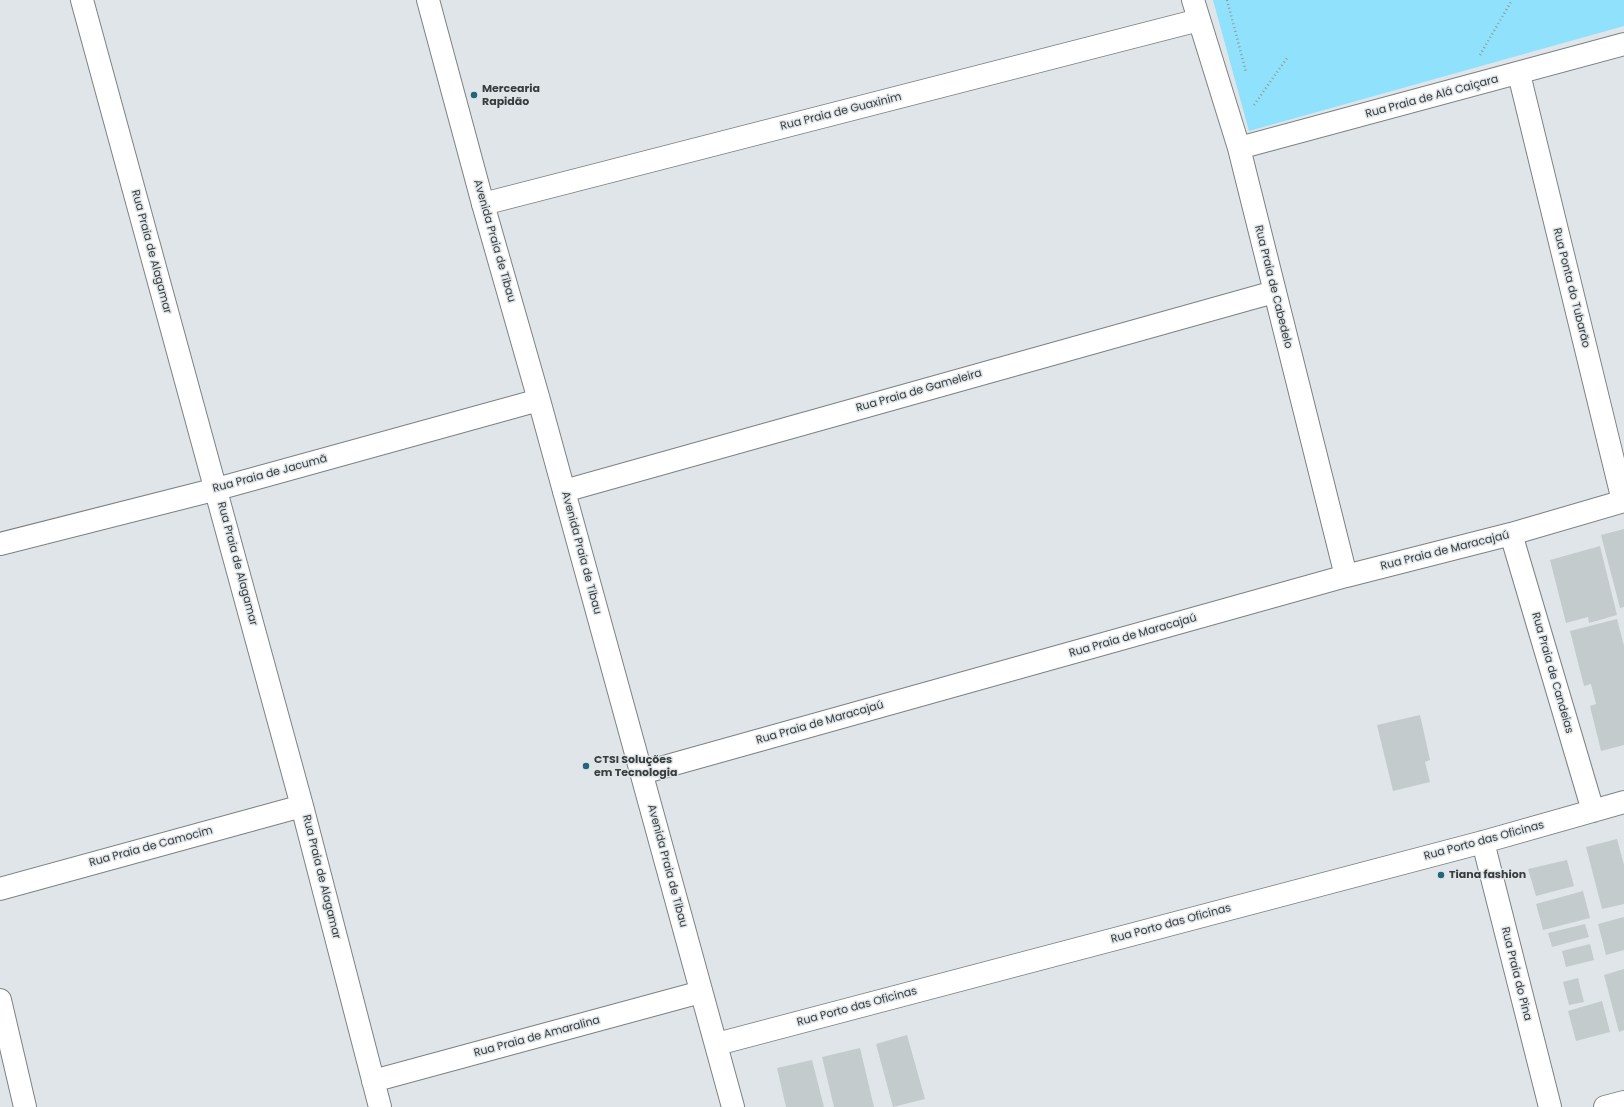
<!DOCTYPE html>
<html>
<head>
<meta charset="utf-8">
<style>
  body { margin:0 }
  canvas { display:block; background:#dfe5e8 }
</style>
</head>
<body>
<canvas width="1624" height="1107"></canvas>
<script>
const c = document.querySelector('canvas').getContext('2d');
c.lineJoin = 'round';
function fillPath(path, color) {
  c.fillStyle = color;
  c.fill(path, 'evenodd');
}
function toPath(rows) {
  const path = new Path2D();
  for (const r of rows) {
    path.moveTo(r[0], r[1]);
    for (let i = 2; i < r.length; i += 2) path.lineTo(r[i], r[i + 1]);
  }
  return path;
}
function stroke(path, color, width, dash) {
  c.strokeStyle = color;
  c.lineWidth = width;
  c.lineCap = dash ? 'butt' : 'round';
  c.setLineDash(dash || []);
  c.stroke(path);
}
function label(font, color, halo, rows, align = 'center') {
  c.font = font + ' Poppins,sans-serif';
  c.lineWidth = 3;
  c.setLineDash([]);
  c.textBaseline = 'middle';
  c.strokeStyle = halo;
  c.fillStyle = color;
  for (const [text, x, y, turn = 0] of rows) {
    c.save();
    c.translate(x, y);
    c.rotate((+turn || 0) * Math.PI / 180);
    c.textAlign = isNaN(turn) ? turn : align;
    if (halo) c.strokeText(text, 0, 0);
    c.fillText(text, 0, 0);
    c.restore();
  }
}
fillPath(toPath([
  [1213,0,1624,0,1624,26,1249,131]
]), '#8fe1fc');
fillPath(toPath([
  [1624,529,1624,607,1620,608,1601,535],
  [1600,546,1617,615,1589,623,1588,617,1566,623,1550,560],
  [1617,619,1624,646,1624,745,1601,751,1590,706,1596,704,1591,684,1584,686,1570,631],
  [1420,715,1430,760,1425,762,1430,782,1393,791,1377,725],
  [1617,839,1624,865,1624,904,1602,909,1586,847],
  [1567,860,1574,886,1536,896,1528,869],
  [1583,891,1590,918,1543,930,1536,904],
  [1624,917,1624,950,1606,955,1598,924],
  [1585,924,1589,937,1552,947,1548,933],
  [1590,944,1594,960,1566,967,1562,951],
  [1624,969,1624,1030,1619,1032,1604,975],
  [1578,978,1584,1002,1569,1005,1563,982],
  [1602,1001,1610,1032,1576,1041,1568,1011],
  [907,1035,925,1099,893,1107,876,1044],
  [860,1048,874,1107,834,1107,822,1057],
  [812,1060,824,1107,786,1107,777,1068]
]), '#c4cbcd');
const street = toPath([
  [82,0,302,806,380,1107],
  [1193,0,1239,148,1346,576],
  [1519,74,1623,501],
  [1239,148,1624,44],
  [483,204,1199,20],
  [564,491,1274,292],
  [1511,534,1593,811],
  [642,773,1346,576,1511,534,1624,501],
  [1483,842,1550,1107],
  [0,889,302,806],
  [0,1000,25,1107],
  [717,1044,1483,842,1624,802],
  [373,1081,701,992]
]);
const secondary = toPath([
  [428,0,483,204,539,400,733,1107],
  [0,544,217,489,539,400],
  [1605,1107,1624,1102]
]);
stroke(street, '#7d8284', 24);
stroke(secondary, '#7d8284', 24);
stroke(toPath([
  [1227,0,1246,72],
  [1480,55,1512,0],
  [1254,105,1287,58]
]), '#94999b', 2.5, [1, 3]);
stroke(street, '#fff', 22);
stroke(secondary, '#fff', 22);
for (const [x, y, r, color] of [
  [474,95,4,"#246579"],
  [586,766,4,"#246579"],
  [1441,875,4,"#246579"]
]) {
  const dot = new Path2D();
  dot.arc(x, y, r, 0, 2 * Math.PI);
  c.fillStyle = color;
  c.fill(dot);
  stroke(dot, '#dfe5e8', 1.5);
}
label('bold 11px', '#3a3d3e', '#dfe5e8', [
  ["Mercearia",482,89],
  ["Rapidão",482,102],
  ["CTSI Soluções",594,760],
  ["em Tecnologia",594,773],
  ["Tiana fashion",1449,875]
], 'left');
label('11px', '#3a3d3e', '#dfe5e8', [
  ["Rua Praia de Alá Caiçara",1432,97,-15],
  ["Rua Praia de Guaxinim",841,112,-14],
  ["Avenida Praia de Tibau",494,241,74],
  ["Rua Praia de Alagamar",151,252,75],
  ["Rua Praia de Cabedelo",1273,287,76],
  ["Rua Ponta do Tubarão",1571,288,76],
  ["Rua Praia de Gameleira",919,391,-16],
  ["Rua Praia de Jacumã",270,474,-15],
  ["Rua Praia de Maracajaú",1445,551,-14],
  ["Avenida Praia de Tibau",581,553,75],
  ["Rua Praia de Alagamar",237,564,75],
  ["Rua Praia de Maracajaú",1133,636,-16],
  ["Rua Praia de Candeias",1552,673,74],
  ["Rua Praia de Maracajaú",820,723,-16],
  ["Rua Porto das Oficinas",1484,841,-15],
  ["Rua Praia de Camocim",151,847,-15],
  ["Avenida Praia de Tibau",667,866,75],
  ["Rua Praia de Alagamar",321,877,76],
  ["Rua Porto das Oficinas",1171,924,-15],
  ["Rua Praia do Pina",1516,974,76],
  ["Rua Porto das Oficinas",857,1007,-15],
  ["Rua Praia de Amaralina",537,1037,-15]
]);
</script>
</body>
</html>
